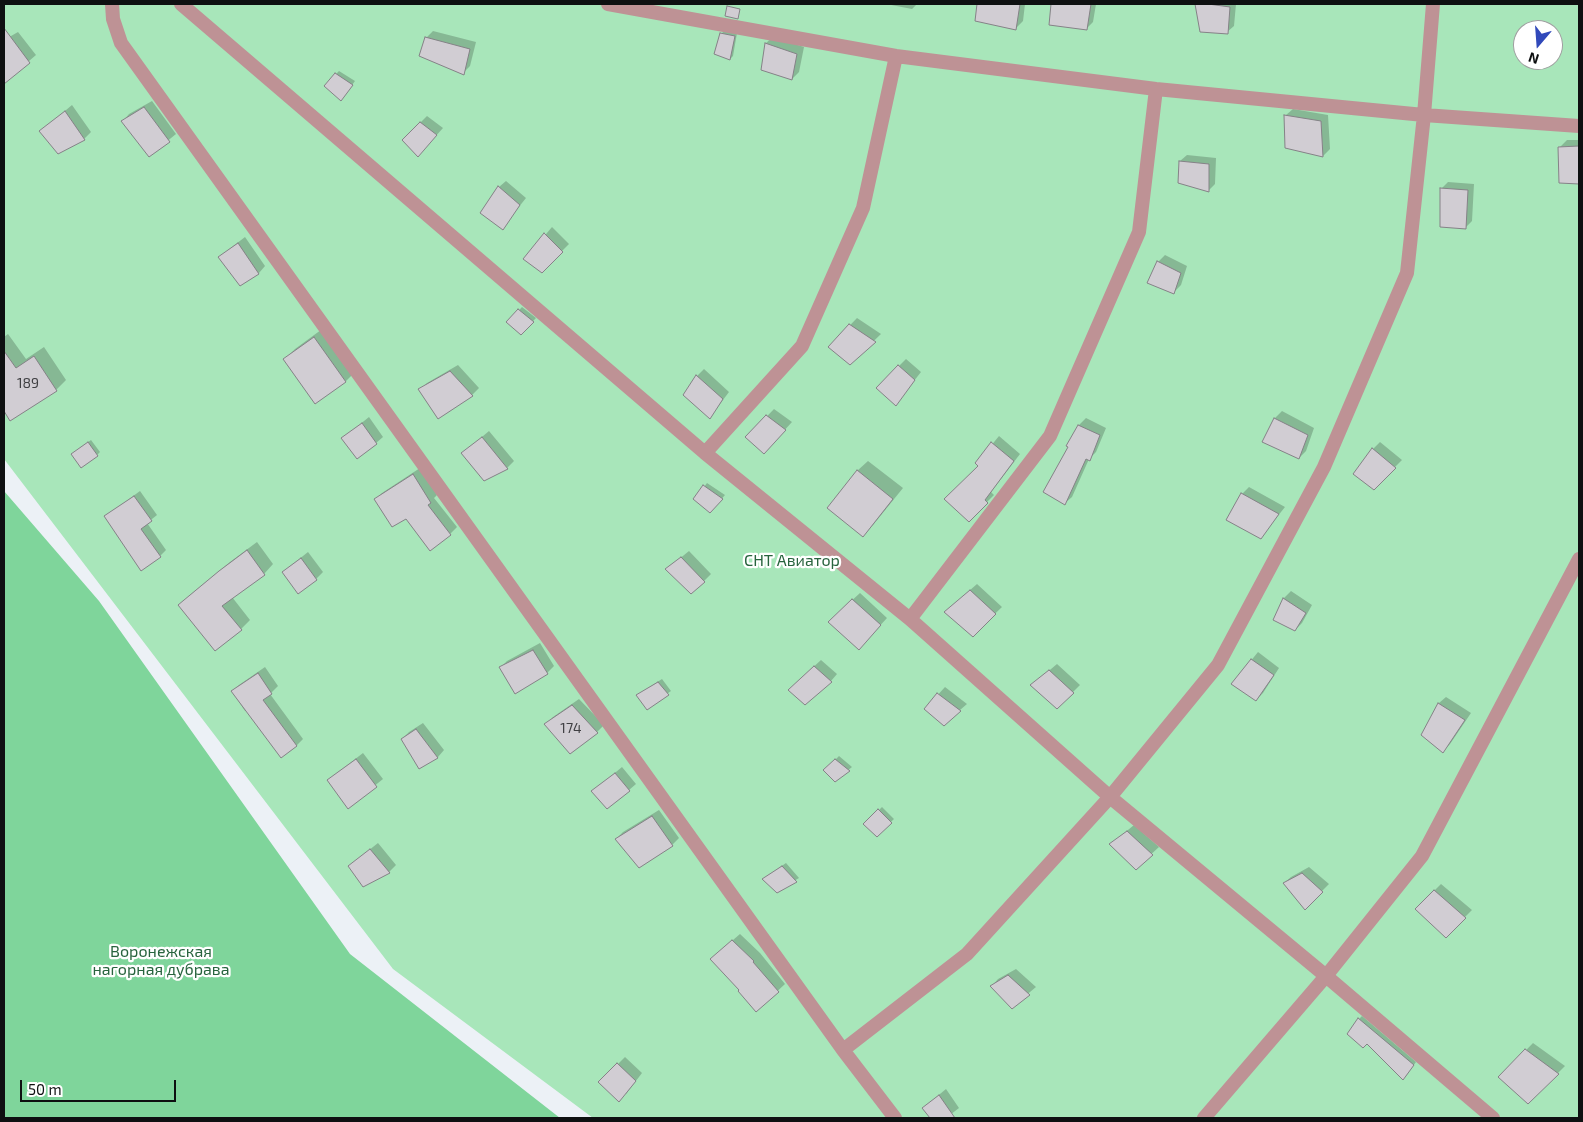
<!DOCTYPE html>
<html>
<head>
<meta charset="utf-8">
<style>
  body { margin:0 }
  #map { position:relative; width:1583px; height:1122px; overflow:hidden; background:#ecf1f6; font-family:"Exo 2",sans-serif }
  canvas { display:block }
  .frame { position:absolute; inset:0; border:5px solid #0e1011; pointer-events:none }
  .north { position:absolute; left:1513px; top:20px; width:50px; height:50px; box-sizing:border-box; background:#fff; border:1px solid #9f9fa0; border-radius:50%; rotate:198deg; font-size:14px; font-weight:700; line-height:20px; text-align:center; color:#0e1011 }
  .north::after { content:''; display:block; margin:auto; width:18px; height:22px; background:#3149ba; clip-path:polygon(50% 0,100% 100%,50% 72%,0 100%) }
  .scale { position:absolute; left:20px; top:1080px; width:156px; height:22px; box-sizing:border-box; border:2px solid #0e1011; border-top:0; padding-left:6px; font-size:15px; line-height:18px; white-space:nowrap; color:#0e1011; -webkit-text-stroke:4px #fff; paint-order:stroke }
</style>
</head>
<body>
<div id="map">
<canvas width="1583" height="1122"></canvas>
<div class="frame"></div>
<div class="north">N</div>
<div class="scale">50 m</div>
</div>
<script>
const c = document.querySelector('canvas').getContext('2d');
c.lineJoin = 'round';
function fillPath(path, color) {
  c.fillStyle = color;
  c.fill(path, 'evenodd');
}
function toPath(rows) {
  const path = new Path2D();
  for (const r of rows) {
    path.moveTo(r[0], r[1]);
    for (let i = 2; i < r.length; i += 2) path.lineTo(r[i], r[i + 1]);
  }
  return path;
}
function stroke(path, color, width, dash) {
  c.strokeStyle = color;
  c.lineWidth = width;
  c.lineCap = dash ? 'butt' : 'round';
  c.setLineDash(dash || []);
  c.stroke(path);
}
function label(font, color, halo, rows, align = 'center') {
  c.font = font + ' "Exo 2",sans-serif';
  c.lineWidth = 4.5;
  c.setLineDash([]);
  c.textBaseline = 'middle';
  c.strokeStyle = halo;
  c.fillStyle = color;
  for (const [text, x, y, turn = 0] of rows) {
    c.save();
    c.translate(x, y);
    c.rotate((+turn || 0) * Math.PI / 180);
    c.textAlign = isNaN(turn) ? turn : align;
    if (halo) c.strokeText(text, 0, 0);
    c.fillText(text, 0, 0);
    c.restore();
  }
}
fillPath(toPath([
  [4,4,1579,4,1579,1118,593,1118,393,969,4,459],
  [1523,30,1553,30,1553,60,1523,60]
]), '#a8e6ba');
fillPath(toPath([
  [4,491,99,601,350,954,560,1118,4,1118]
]), '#7fd59b');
fillPath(toPath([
  [886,4,917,4,912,9],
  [979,4,1025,4,1023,21,1016,28,976,20],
  [1053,4,1096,4,1093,22,1086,29,1050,24],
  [1196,4,1236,4,1234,26,1227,32,1201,31],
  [433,31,476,42,470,66,463,73,426,38],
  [724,31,737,33,733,56,730,59,721,34],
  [18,32,36,55,8,79,4,74,4,40],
  [773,37,804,47,799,72,792,79,766,43],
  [339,71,355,81,344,96,336,74],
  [152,101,176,134,149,156,123,121,129,114],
  [72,105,91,132,84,139,58,152,41,131],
  [1293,109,1328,115,1330,149,1323,156,1286,147,1286,115],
  [427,116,443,128,425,148,403,140],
  [1567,140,1579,140,1579,182,1561,182,1560,147],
  [1187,155,1216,158,1215,184,1208,191,1180,161],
  [506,181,526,198,502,228,499,187],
  [1448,182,1474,184,1472,221,1465,228,1441,189],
  [552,227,569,244,542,271,525,259],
  [245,237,265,266,259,273,240,285,219,257],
  [1165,255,1187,266,1181,285,1174,292,1158,262],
  [522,307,536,318,521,334,508,322],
  [857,318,881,334,850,364,830,346],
  [325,327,356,371,346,381,315,403,285,359,295,349],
  [8,334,26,359,44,347,66,380,56,390,11,419,4,408,4,337],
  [906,359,921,372,896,404,878,387],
  [458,365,479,388,472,395,420,390,427,383],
  [704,369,729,392,710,417,684,395,697,376],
  [774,409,792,422,771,445,747,437],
  [1282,411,1314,428,1306,451,1299,458,1264,441,1275,418],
  [369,417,383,437,376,443,343,438],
  [1086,418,1106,428,1096,452,1089,459,1072,497,1065,503,1069,447,1079,425],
  [489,431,514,461,507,468,484,480,463,453],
  [999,436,1020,454,991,492,994,495,969,520,980,466,977,463],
  [91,440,100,452,97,455,72,454],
  [1380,442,1402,460,1374,488,1373,449],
  [868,461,903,488,873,525,863,536,857,471],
  [420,468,437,495,434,498,457,527,450,534,406,517,376,499,382,493],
  [707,483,725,495,710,512,695,499],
  [1249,487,1285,507,1261,537,1228,520,1242,494],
  [140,491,157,515,147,523,166,550,160,556,106,516],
  [257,542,273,564,264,574,232,597,250,620,241,629,189,596,230,562],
  [689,551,711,574,704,581,667,569],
  [308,552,323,572,316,579,283,572],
  [977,584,1002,607,973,635,953,605],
  [1291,591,1312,605,1302,623,1295,630,1275,620,1284,598],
  [860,593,887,618,865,642,836,615],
  [540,643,554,666,547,673,501,667,507,661],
  [1258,652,1279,668,1263,693,1256,700,1233,683],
  [821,660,837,674,831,681,796,683],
  [1057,664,1080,685,1057,708,1032,685],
  [265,667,278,686,270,694,303,739,296,746,247,710,245,711,232,691,239,685],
  [662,679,671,691,647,708,640,693],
  [945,687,967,704,960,710,925,709],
  [1446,697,1471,713,1450,744,1443,751,1422,734,1439,703],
  [579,699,604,725,597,732,546,724,553,717],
  [423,723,444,750,438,757,420,767,402,739,409,732],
  [363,753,383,779,348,807,328,780],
  [839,756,852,767,835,781,825,770],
  [622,767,636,784,629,790,593,791],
  [882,807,894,819,877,835,865,824],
  [659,810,679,838,672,845,616,839,623,832],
  [1134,825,1159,847,1136,868,1111,844],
  [378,843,396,865,389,872,363,885,349,866],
  [786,863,799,878,777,891,767,876],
  [1309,867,1329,884,1305,908,1284,883,1291,877],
  [1441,884,1472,910,1446,936,1416,909],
  [740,934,760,953,785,984,756,1011,719,952],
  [1016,969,1036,987,1012,1007,992,986,998,979],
  [1362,1016,1416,1062,1406,1076,1359,1019],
  [1533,1043,1565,1066,1528,1103,1500,1077],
  [625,1057,642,1073,626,1094,600,1082],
  [946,1089,959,1108,946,1118,932,1118,923,1108]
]), '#0003');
const building = toPath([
  [977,4,1020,4,1016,30,975,21,977,4],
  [1051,4,1091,4,1087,30,1049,25,1051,4],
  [1195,4,1208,4,1230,7,1228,34,1200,32,1195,4],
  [727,6,740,9,738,19,725,16,727,6],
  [4,28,30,63,4,84,4,28],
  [720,33,735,36,730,60,714,54,720,33],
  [425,37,470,49,464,75,419,56,425,37],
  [765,43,797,54,792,80,761,70,765,43],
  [335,73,353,85,341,101,324,86,335,73],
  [144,107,170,142,149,157,121,121,144,107],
  [65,111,85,140,58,154,39,131,65,111],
  [1284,115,1321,121,1323,157,1285,148,1284,115],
  [420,122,437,135,418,157,402,140,420,122],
  [1579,146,1579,184,1559,183,1558,147,1579,146],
  [1179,161,1209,164,1209,192,1178,183,1179,161],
  [498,186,520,205,503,230,480,213,498,186],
  [1440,188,1468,190,1466,229,1440,227,1440,188],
  [544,233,563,252,542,273,523,259,544,233],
  [238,243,259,274,240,286,218,257,238,243],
  [1157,261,1181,273,1174,294,1147,283,1157,261],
  [518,309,534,322,521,335,506,322,518,309],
  [849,324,876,342,850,365,828,347,849,324],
  [314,337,346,382,315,404,283,359,314,337],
  [4,351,16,368,34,356,57,391,10,421,4,411,4,351],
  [898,365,915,380,896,406,876,388,898,365],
  [450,371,473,396,438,419,418,389,450,371],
  [696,375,723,399,710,419,683,395,696,375],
  [766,415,786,430,764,454,745,437,766,415],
  [1274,418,1308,435,1299,459,1262,442,1274,418],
  [362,423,377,444,357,459,341,438,362,423],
  [1078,425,1100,435,1090,461,1086,459,1065,505,1043,492,1068,447,1066,446,1078,425],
  [482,437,508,469,484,481,461,453,482,437],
  [88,442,98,456,81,468,71,454,88,442],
  [991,442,1014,461,985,500,988,503,969,522,944,499,978,466,975,463,991,442],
  [1372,448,1396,468,1374,490,1353,474,1372,448],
  [857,470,893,499,863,537,827,508,857,470],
  [413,474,431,503,428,505,451,535,430,551,406,519,392,527,374,499,413,474],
  [703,485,723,499,710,513,693,499,703,485],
  [1241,493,1279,514,1261,539,1226,520,1241,493],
  [134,496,152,521,141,529,161,557,141,571,104,516,134,496],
  [247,550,265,575,222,606,242,630,215,651,178,605,219,571,247,550],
  [681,557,705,582,691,594,665,569,681,557],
  [301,558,317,580,298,594,282,572,301,558],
  [970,590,996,614,973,637,944,612,970,590],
  [1283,598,1306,613,1295,631,1273,620,1283,598],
  [852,599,881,625,859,650,828,622,852,599],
  [533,650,548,674,515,694,499,667,533,650],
  [1251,659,1274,675,1256,701,1231,684,1251,659],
  [814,666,832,682,805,705,788,690,814,666],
  [1049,670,1074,693,1057,709,1030,685,1049,670],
  [258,673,272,694,263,700,297,746,281,758,231,691,258,673],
  [658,682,669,695,647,710,636,695,658,682],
  [937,693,961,711,944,726,924,709,937,693],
  [1438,703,1465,720,1443,753,1421,735,1438,703],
  [572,705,598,733,570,754,544,724,572,705],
  [416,729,438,758,419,769,401,739,416,729],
  [356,759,377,787,348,809,327,780,356,759],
  [835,759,850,771,835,782,823,770,835,759],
  [615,773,630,791,607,809,591,791,615,773],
  [878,809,892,823,877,837,863,824,878,809],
  [652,816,673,846,639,868,615,839,652,816],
  [1127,831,1153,855,1136,870,1109,844,1127,831],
  [370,849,390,873,363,887,348,866,370,849],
  [782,866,797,882,777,893,762,879,782,866],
  [1302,873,1323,892,1305,910,1283,883,1302,873],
  [1434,890,1466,918,1446,938,1415,909,1434,890],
  [732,940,754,961,753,962,779,992,756,1012,738,991,739,990,710,959,732,940],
  [1008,975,1030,995,1012,1009,990,986,1008,975],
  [1358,1018,1414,1065,1403,1080,1367,1044,1363,1048,1347,1034,1358,1018],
  [1525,1049,1559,1074,1528,1104,1498,1077,1525,1049],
  [617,1063,636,1081,619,1102,598,1082,617,1063],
  [939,1095,955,1118,930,1118,922,1108,939,1095]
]);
fillPath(building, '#d1cdd3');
stroke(building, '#858287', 1);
stroke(toPath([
  [112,4,113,19,121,43,843,1050,895,1118],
  [181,4,705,453,910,619,1110,797,1326,976,1493,1118],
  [608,4,896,56,1156,89,1424,115,1579,126],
  [705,453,802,346,863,208,896,56],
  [910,619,1050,436,1139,232,1156,89],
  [843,1050,967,954,1110,797,1218,665,1324,467,1407,273,1424,115,1433,4],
  [1204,1118,1326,976,1422,856,1579,559]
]), '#be9295', 14);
label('14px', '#3f3f42', null, [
  ["189",28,383],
  ["174",571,728]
]);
label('16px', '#28643e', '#fff', [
  ["СНТ Авиатор",792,561],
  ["Воронежская",161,952],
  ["нагорная дубрава",161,970]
]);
</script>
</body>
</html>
